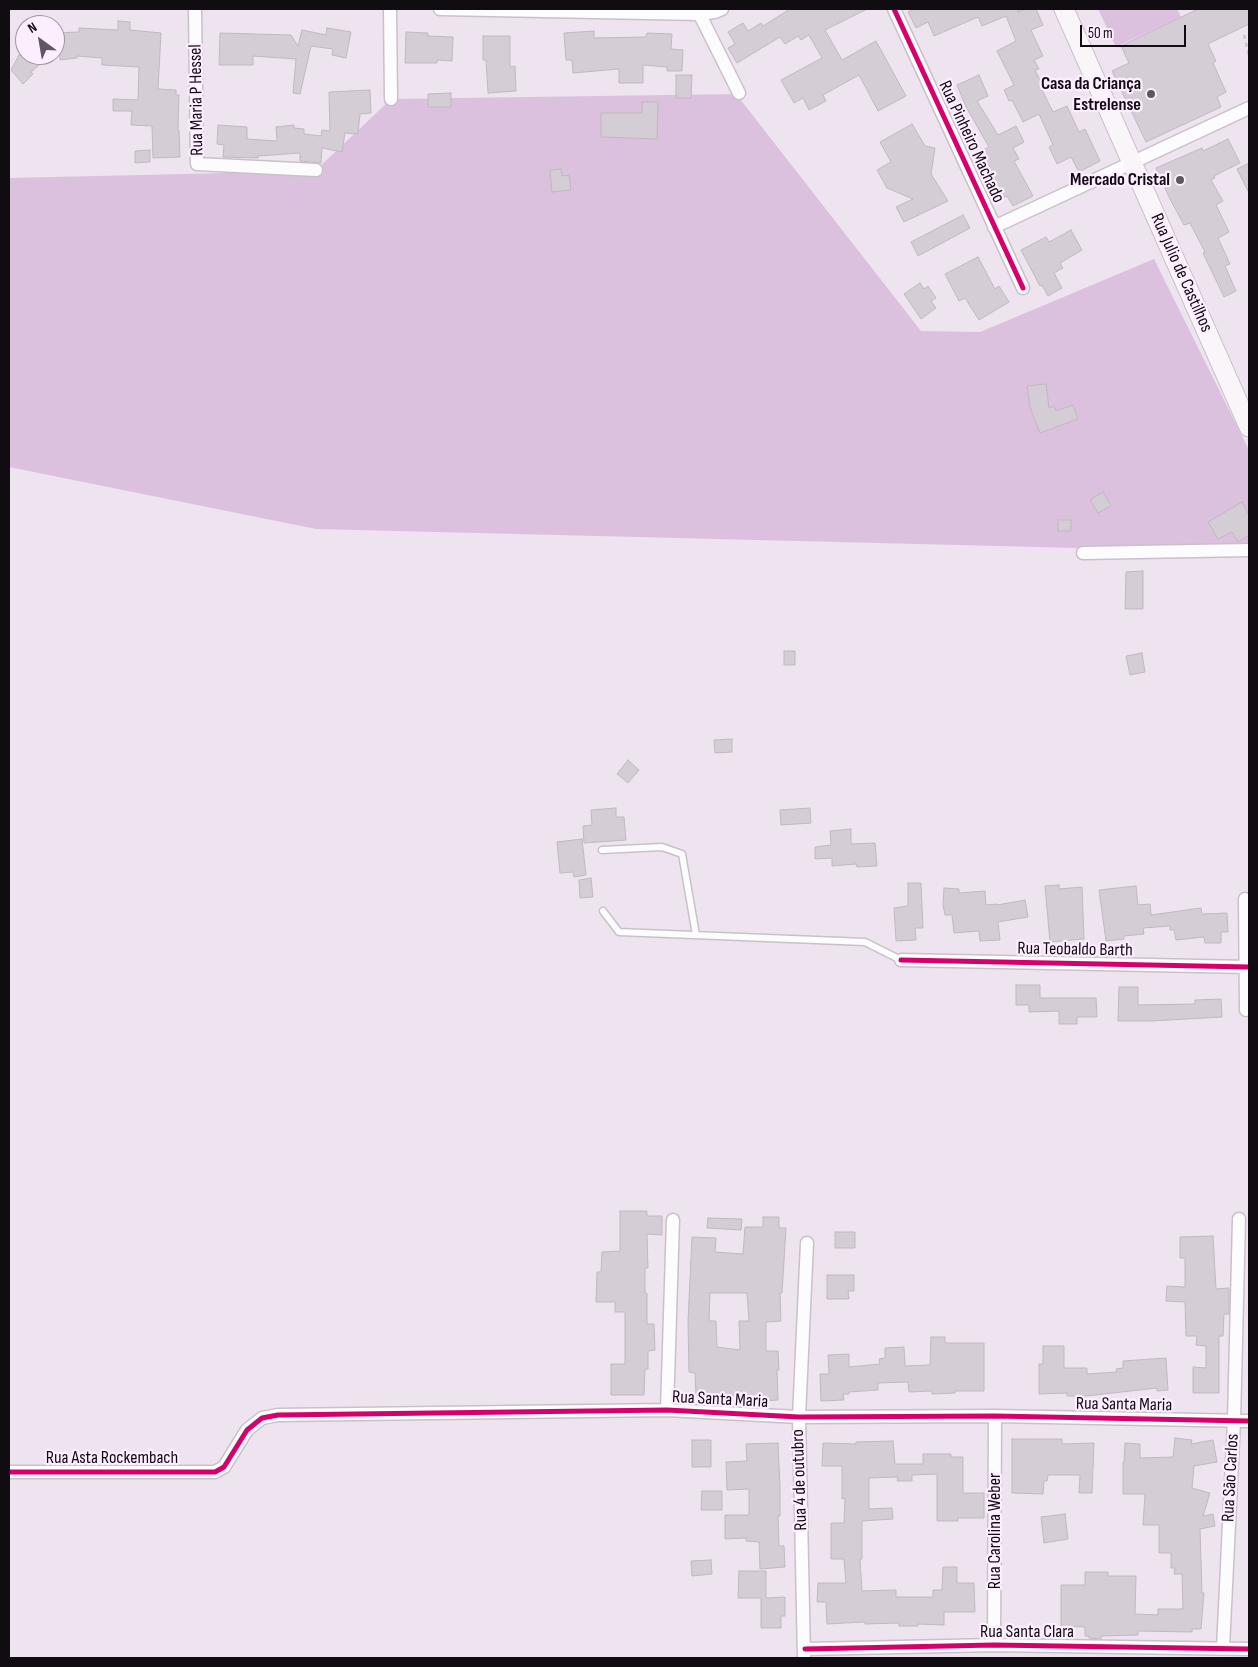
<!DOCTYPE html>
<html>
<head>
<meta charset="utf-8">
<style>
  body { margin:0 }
  #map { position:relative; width:1258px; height:1667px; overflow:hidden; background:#eee4ef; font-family:"Sofia Sans Condensed",sans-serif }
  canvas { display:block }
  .frame { position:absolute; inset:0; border:10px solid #110b12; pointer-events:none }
  .north { position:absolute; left:15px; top:15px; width:50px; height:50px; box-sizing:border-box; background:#fdeeff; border:1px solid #9f93a0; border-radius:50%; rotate:328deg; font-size:14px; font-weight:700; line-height:20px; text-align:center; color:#110b12 }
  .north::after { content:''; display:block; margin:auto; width:18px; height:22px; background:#5e575f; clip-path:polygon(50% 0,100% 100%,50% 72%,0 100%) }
  .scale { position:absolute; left:1080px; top:25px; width:106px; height:22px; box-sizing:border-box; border:2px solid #110b12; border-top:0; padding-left:6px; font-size:15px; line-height:18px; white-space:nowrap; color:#110b12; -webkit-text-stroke:4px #fdeeff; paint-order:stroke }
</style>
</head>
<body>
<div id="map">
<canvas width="1258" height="1667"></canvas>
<div class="frame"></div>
<div class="north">N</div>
<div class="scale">50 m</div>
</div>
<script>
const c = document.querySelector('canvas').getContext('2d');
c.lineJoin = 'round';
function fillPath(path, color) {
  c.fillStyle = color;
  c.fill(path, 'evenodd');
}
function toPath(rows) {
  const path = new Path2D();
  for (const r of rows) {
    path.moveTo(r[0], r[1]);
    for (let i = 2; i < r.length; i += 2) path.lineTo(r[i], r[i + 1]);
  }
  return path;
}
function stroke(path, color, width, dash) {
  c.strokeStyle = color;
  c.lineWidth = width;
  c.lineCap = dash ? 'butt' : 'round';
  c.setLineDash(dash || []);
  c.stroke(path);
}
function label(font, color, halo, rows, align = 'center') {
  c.font = font + ' "Sofia Sans Condensed",sans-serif';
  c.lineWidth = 4.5;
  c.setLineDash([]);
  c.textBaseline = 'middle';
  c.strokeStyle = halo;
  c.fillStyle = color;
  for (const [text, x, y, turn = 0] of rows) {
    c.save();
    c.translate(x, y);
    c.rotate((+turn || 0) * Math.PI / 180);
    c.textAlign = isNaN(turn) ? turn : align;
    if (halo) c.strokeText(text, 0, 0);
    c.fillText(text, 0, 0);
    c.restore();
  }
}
fillPath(toPath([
  [1098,9,1177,9,1181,17,1116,47],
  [736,94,921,331,980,332,1154,259,1249,450,1249,545,1078,548,316,529,9,467,9,178,315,171,391,99]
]), '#dbc1dd');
const building = toPath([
  [790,9,867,9,825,30,842,60,876,41,906,96,878,111,859,75,823,95,826,101,809,110,803,98,794,103,781,80,822,58,809,35,801,40,798,36,785,44,780,37,737,63,728,48,735,44,728,32,743,23,748,31,761,23,763,26,790,9],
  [914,9,1022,9,1017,11,1018,12,1026,9,1036,9,1043,25,1031,30,1043,56,1034,60,1039,69,1035,70,1042,84,1040,86,1053,112,1067,106,1079,132,1085,129,1100,161,1079,172,1071,157,1057,164,1049,147,1053,145,1039,114,1023,122,1012,100,1009,101,1004,90,1014,85,997,51,1016,41,1006,16,982,26,978,17,934,36,928,22,916,28,908,12,914,9],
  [1198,9,1249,9,1249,24,1208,44,1216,61,1213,63,1226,92,1217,97,1221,107,1146,142,1112,71,1129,63,1121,46,1198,9],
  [118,21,130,22,130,30,161,33,158,89,176,90,176,95,179,95,178,130,179,130,180,157,153,158,152,126,131,125,132,111,113,111,113,99,138,100,139,67,102,65,102,58,77,56,77,58,60,60,59,48,55,52,55,33,79,32,79,28,118,30,118,21],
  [327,28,351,32,346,58,332,55,333,49,311,46,300,94,293,93,296,59,253,56,253,65,219,65,220,33,291,35,298,46,302,30,326,35,327,28],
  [594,31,594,38,646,37,647,33,672,34,671,49,683,50,682,71,667,71,667,67,643,65,643,83,619,83,619,69,573,73,572,60,566,60,564,33,594,31],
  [406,32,428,33,428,36,453,37,452,61,437,60,437,63,405,63,406,32],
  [483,36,510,36,510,67,515,66,516,91,488,93,486,60,483,60,483,36],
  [19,55,51,55,31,72,33,74,23,84,11,70,19,55],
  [676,75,692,75,691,98,676,98,676,75],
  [979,75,988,96,977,101,998,135,1016,126,1024,142,1013,148,1019,159,1014,161,1033,196,1013,206,1007,196,1001,199,990,177,994,175,981,151,989,147,966,107,957,85,979,75],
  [370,90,371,113,360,114,358,134,345,133,342,152,322,148,321,163,300,161,300,153,258,156,258,158,223,157,224,145,217,144,218,125,247,127,247,139,277,141,276,127,294,125,294,128,304,129,304,134,321,136,322,130,330,131,329,92,370,90],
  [451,93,451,107,428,107,428,94,451,93],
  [642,102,658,102,657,139,601,137,601,113,642,113,642,102],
  [912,124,925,146,935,148,931,174,948,201,904,222,896,207,913,199,887,188,877,170,891,162,880,142,912,124],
  [1228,139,1240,163,1214,176,1215,178,1211,180,1223,201,1216,205,1229,232,1218,238,1230,264,1225,266,1236,291,1224,297,1203,253,1205,252,1190,223,1184,225,1169,197,1156,168,1202,148,1203,151,1228,139],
  [150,150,150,162,135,163,135,151,150,150],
  [1249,163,1249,193,1237,169,1249,163],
  [561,169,562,176,569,175,571,190,552,192,550,170,561,169],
  [963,215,970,228,918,256,911,242,963,215],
  [1071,230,1082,250,1060,263,1063,268,1054,273,1062,288,1048,296,1042,285,1040,286,1021,250,1046,237,1049,242,1071,230],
  [978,257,995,289,999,286,1009,302,979,320,965,298,959,301,945,274,978,257],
  [920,283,924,289,928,286,936,298,931,301,936,308,921,319,904,294,920,283],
  [1046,384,1049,408,1054,406,1056,411,1073,405,1078,419,1040,433,1030,407,1027,386,1046,384],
  [1103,492,1111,506,1098,513,1090,500,1103,492],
  [1242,502,1249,515,1249,535,1238,542,1232,532,1218,539,1208,522,1242,502],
  [1058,520,1071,520,1071,531,1058,531,1058,520],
  [1143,571,1143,609,1125,609,1126,572,1143,571],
  [784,651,795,651,795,665,784,665,784,651],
  [1142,653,1145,672,1130,675,1126,656,1142,653],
  [732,739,732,752,715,753,714,740,732,739],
  [628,760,639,770,628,783,617,774,628,760],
  [616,808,616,817,624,817,626,840,584,843,583,826,592,825,591,810,616,808],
  [810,808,811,823,781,825,780,810,810,808],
  [851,829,851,844,875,843,877,866,857,867,856,864,832,866,832,858,815,859,815,847,831,845,830,831,851,829],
  [582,839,586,875,574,877,573,872,560,873,557,842,582,839],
  [591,878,593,897,580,898,579,880,591,878],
  [908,883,921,883,923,928,915,928,916,940,896,941,894,908,908,906,908,883],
  [1059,885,1059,889,1082,887,1084,939,1050,942,1045,886,1059,885],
  [1136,886,1138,905,1150,904,1151,915,1201,908,1202,914,1227,913,1228,932,1221,932,1221,943,1205,943,1204,937,1176,940,1174,930,1170,930,1170,926,1143,928,1144,934,1124,936,1124,939,1106,941,1099,890,1136,886],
  [944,888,959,889,959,893,985,891,986,905,997,904,997,905,1025,900,1028,917,998,922,1000,940,980,941,979,931,954,933,952,915,945,915,943,905,944,888],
  [1016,985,1040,985,1040,998,1096,998,1097,1017,1077,1017,1077,1024,1059,1024,1059,1011,1029,1012,1029,1005,1016,1005,1016,985],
  [1119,987,1138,987,1138,1005,1195,1004,1195,1000,1221,999,1222,1017,1152,1021,1118,1021,1119,987],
  [620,1211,647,1211,647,1216,662,1216,662,1235,647,1234,648,1268,645,1268,645,1293,647,1293,647,1324,654,1324,655,1350,648,1351,648,1369,645,1369,644,1395,611,1395,611,1364,625,1364,625,1312,615,1312,615,1302,596,1302,597,1272,601,1272,602,1252,620,1251,620,1211],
  [763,1217,779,1217,779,1228,786,1228,782,1293,780,1293,781,1321,766,1322,766,1351,778,1351,779,1370,777,1370,778,1400,750,1402,750,1395,724,1396,724,1400,704,1401,704,1394,696,1395,695,1373,689,1372,688,1321,692,1237,716,1238,715,1252,743,1254,745,1227,763,1227,763,1217],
  [710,1293,747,1293,749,1321,739,1321,740,1350,717,1347,716,1321,709,1321,710,1293],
  [708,1218,742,1219,741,1230,707,1228,708,1218],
  [835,1232,855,1232,855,1248,835,1248,835,1232],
  [1213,1236,1216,1289,1229,1288,1229,1314,1224,1314,1223,1336,1219,1336,1219,1393,1193,1393,1193,1367,1206,1368,1206,1346,1196,1345,1197,1336,1186,1336,1185,1302,1166,1301,1167,1286,1185,1287,1185,1258,1180,1258,1180,1237,1213,1236],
  [827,1275,854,1275,854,1291,848,1291,849,1299,827,1299,827,1275],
  [931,1337,945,1337,945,1343,984,1343,984,1391,955,1391,955,1393,932,1394,932,1391,909,1392,908,1382,878,1383,878,1390,849,1392,849,1394,843,1394,844,1400,821,1401,820,1374,829,1374,828,1355,849,1354,849,1367,880,1364,879,1359,885,1358,885,1348,904,1347,905,1366,930,1365,931,1337],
  [1043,1346,1064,1346,1064,1368,1087,1368,1087,1374,1117,1372,1116,1369,1123,1368,1123,1361,1166,1358,1168,1390,1157,1391,1157,1388,1086,1396,1067,1396,1067,1393,1039,1394,1039,1364,1043,1364,1043,1346],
  [1175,1438,1192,1440,1191,1444,1213,1440,1217,1462,1194,1466,1192,1488,1210,1493,1203,1516,1213,1514,1215,1526,1200,1529,1202,1593,1204,1593,1201,1629,1192,1629,1192,1632,1138,1631,1138,1635,1101,1636,1101,1639,1089,1638,1089,1636,1085,1636,1085,1627,1061,1626,1061,1585,1085,1585,1085,1572,1108,1572,1108,1576,1136,1576,1135,1614,1158,1615,1158,1609,1183,1609,1182,1574,1174,1574,1175,1568,1171,1568,1171,1553,1159,1553,1159,1525,1143,1525,1145,1494,1123,1494,1123,1462,1124,1462,1125,1443,1140,1444,1140,1458,1173,1457,1175,1438],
  [1012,1439,1062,1439,1062,1444,1094,1443,1092,1493,1079,1493,1080,1475,1048,1475,1047,1481,1044,1481,1043,1494,1012,1493,1012,1439],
  [692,1440,711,1440,711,1467,692,1467,692,1440],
  [893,1441,895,1464,923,1464,923,1454,951,1454,951,1457,963,1457,963,1493,984,1493,984,1518,958,1518,958,1521,937,1521,937,1474,912,1475,912,1481,897,1481,898,1477,869,1478,869,1509,892,1508,893,1519,862,1521,862,1559,860,1559,862,1591,896,1590,896,1597,933,1597,933,1590,942,1590,943,1567,957,1567,957,1583,974,1583,975,1612,944,1612,944,1625,918,1624,918,1626,899,1626,899,1623,865,1624,865,1622,827,1624,826,1602,817,1602,818,1583,846,1583,844,1559,831,1559,831,1523,844,1523,845,1498,842,1499,842,1466,822,1466,823,1443,856,1444,856,1442,893,1441],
  [778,1443,780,1487,780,1516,778,1516,779,1546,784,1546,785,1567,760,1569,759,1542,746,1541,746,1538,725,1539,725,1515,749,1515,749,1489,727,1490,726,1462,747,1461,746,1444,778,1443],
  [702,1491,722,1491,722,1510,701,1510,702,1491],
  [1065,1514,1068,1539,1044,1543,1041,1517,1065,1514],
  [711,1560,712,1574,692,1576,691,1561,711,1560],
  [739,1571,766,1571,766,1598,785,1597,785,1616,781,1616,781,1628,761,1628,761,1598,738,1598,739,1571]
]);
fillPath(building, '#d5cdd6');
stroke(building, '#c0b8c1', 1);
const service = toPath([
  [602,850,662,847,682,854,696,935],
  [603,911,619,932,865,942,901,960]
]);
const minor = toPath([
  [195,9,197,164,316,170],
  [390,9,391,99],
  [440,9,699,14,715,12,722,9],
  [697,9,739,93],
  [894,9,1023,288],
  [994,227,1249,108],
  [1083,553,1249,550],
  [1245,899,1246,1010],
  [901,960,1249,967],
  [667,1410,673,1220],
  [9,1472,215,1472,224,1467,247,1430,262,1418,278,1415,667,1410,799,1417,995,1416,1249,1421],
  [994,1645,995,1416],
  [1223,1648,1234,1421,1239,1219],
  [805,1649,994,1645,1249,1649],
  [804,1658,799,1417,807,1243]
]);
const secondary = toPath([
  [1064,9,1249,427]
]);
stroke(service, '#c9c1ca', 9);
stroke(minor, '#c9c1ca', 15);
stroke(secondary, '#c9c1ca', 21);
stroke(toPath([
  [1244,35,1249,56]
]), '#cac7cb', 2.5, [4, 4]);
stroke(service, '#fcfbfd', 6);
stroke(minor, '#fcfbfd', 12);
stroke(secondary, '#f9f5f9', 19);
stroke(toPath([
  [894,9,1023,288],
  [901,960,1249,967],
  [9,1472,215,1472,224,1467,247,1430,262,1418,278,1415,667,1410,799,1417,995,1416,1249,1421],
  [805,1649,994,1645,1249,1649]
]), '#d6006c', 5);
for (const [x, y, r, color] of [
  [1151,94,5,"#5e575f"],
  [1180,180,5,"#5e575f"]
]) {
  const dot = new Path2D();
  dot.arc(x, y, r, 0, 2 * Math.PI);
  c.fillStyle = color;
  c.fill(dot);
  stroke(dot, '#fdeeff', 2);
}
label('bold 18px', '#110b12', '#fdeeff', [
  ["Casa da Criança",1141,84],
  ["Estrelense",1141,105],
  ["Mercado Cristal",1170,180]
], 'right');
label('18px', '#110b12', '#fdeeff', [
  ["Rua Maria P Hessel",197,100,-91],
  ["Rua Pinheiro Machado",971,142,65],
  ["Rua Julio de Castilhos",1181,273,66],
  ["Rua Teobaldo Barth",1075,950,1],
  ["Rua Santa Maria",720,1400,3],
  ["Rua Santa Maria",1124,1405,1],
  ["Rua Asta Rockembach",112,1458],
  ["Rua São Carlos",1231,1478,-87],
  ["Rua 4 de outubro",800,1480,-92],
  ["Rua Carolina Weber",995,1531,-90],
  ["Rua Santa Clara",1027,1632]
]);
</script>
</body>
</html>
